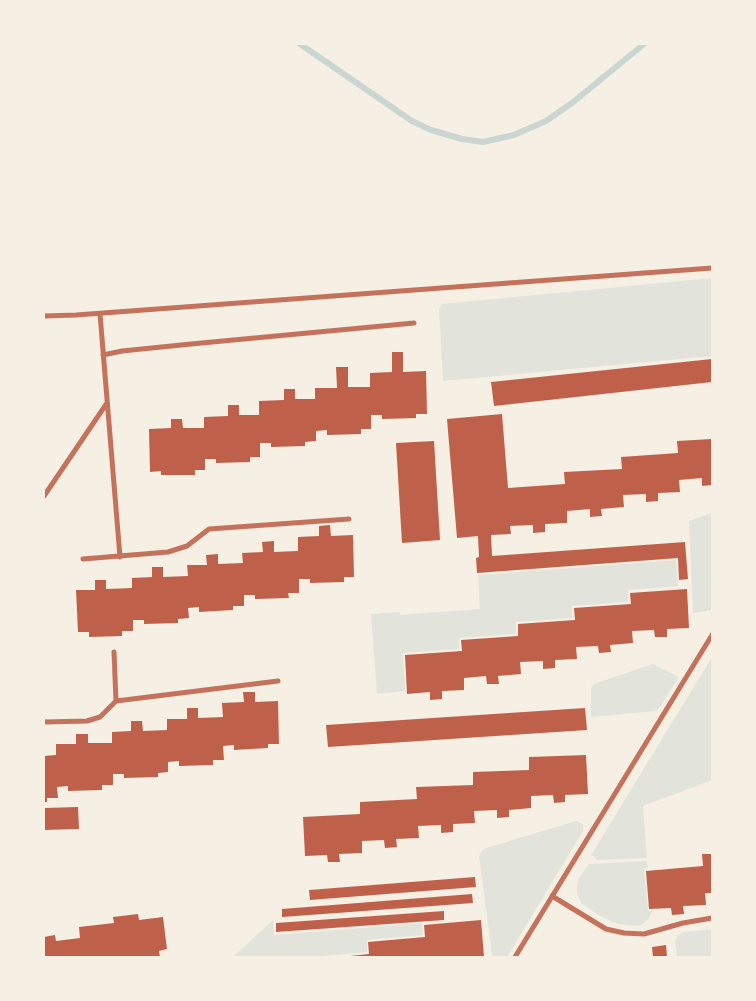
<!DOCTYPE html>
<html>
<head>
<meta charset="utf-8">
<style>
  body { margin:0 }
  #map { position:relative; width:756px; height:1001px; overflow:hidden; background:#f6efe4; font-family:"Source Serif 4",serif }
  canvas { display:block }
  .frame { position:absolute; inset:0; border:45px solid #f6efe4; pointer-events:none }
</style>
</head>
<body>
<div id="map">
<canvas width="756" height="1001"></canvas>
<div class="frame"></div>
</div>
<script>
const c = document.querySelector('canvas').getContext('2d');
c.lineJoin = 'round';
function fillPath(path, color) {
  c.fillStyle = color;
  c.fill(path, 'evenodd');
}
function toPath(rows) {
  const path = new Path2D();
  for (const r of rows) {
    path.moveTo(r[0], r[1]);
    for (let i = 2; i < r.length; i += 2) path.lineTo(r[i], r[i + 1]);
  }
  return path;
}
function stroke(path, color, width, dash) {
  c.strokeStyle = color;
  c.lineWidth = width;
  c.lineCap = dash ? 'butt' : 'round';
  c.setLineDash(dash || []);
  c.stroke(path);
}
fillPath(toPath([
  [712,278,712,356,443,381,439,309,442,304],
  [712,513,712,610,693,613,689,521],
  [676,560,678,586,628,590,628,602,572,606,572,618,516,622,516,634,459,638,459,649,403,653,405,691,377,694,371,614,400,612,400,615,480,609,478,575],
  [712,657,712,780,643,806,647,858,598,860,591,855],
  [653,664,679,677,660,707,656,711,591,717,591,688,594,684],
  [576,821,583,824,583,831,507,957,494,957,492,954,479,856,482,851,486,848],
  [647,861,648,868,644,869,648,910,652,911,649,919,643,924,638,926,618,924,600,916,581,903,577,894,577,886,579,878,589,864],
  [273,920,274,935,422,923,423,935,367,940,367,952,312,957,233,957],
  [712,929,712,957,677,957,675,941,678,935,684,932]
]), '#e2e4dc');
stroke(toPath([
  [300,44,412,121,431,130,462,139,483,142,514,135,546,121,572,103,644,44]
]), '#c9d6d2', 6);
fillPath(toPath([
  [392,352,403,352,403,372,426,371,427,414,416,414,416,418,382,419,382,415,371,415,371,429,361,429,361,434,327,435,327,430,316,431,316,441,305,442,305,446,271,447,271,443,260,443,260,457,250,457,250,462,216,463,216,459,205,459,205,470,195,470,195,475,161,475,161,471,150,472,149,429,171,428,171,419,182,419,183,428,204,428,204,417,228,416,228,405,239,405,239,415,259,415,259,401,284,400,284,389,295,389,295,399,315,399,315,388,337,388,336,367,348,367,348,387,370,387,370,373,392,372],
  [712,359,712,382,494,406,491,382],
  [502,414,508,488,565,484,564,472,622,469,621,457,678,453,677,441,712,439,712,485,702,486,702,478,679,480,680,492,658,493,658,501,646,502,646,494,623,495,624,507,601,509,602,516,590,517,590,509,567,511,567,523,545,524,545,532,533,533,533,525,510,526,511,534,491,535,492,556,685,542,688,579,679,580,678,558,477,573,476,558,479,557,478,536,457,538,447,419],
  [434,441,440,540,402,543,396,443],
  [330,525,331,536,353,535,354,577,344,577,344,582,310,583,310,579,299,579,299,593,288,593,289,598,255,599,255,595,244,595,244,606,233,606,233,610,199,612,199,607,188,608,189,618,178,619,178,623,144,624,144,620,133,620,133,631,122,631,122,636,89,637,89,632,78,632,76,590,95,590,95,580,106,580,106,589,132,588,132,578,152,577,152,567,163,567,163,577,188,576,187,565,207,565,206,555,218,554,218,564,243,563,242,553,263,552,262,542,274,541,274,552,298,551,298,537,319,536,319,526],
  [687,589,689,628,667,629,667,637,655,637,654,630,632,631,633,643,610,645,611,652,599,653,598,646,576,647,577,659,555,660,555,668,543,669,543,661,520,662,521,674,498,676,499,684,487,684,486,676,464,678,464,690,442,691,442,699,430,700,430,692,407,694,405,655,462,651,461,640,518,636,518,624,575,620,574,608,631,604,630,593],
  [243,692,255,692,255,702,278,701,279,744,268,744,268,748,234,750,234,745,223,746,224,760,213,760,213,765,179,766,179,761,168,762,168,772,158,773,158,777,124,778,124,774,113,774,113,785,102,785,102,790,68,791,68,786,57,787,58,798,47,798,47,802,44,802,44,756,56,755,56,744,76,744,76,734,88,734,88,743,112,743,112,732,131,731,131,721,142,721,143,731,167,730,167,719,187,719,187,708,198,708,198,718,223,717,222,703,244,702],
  [585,708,587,730,328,747,326,725],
  [586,755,588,794,565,795,565,802,554,803,553,795,531,796,531,808,509,810,509,817,497,818,497,810,474,811,475,823,453,824,453,832,441,833,441,825,418,826,419,838,396,839,397,847,385,848,384,840,362,841,362,853,339,854,340,862,328,862,327,855,305,856,303,817,360,814,360,802,417,799,416,787,473,785,473,772,529,770,529,757],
  [78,807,79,829,44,830,44,808],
  [702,854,712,854,712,893,705,893,706,905,683,906,684,914,672,915,671,908,649,909,646,871,703,866],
  [475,877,476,887,310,900,309,890],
  [472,894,473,903,282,917,282,909],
  [444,911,444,920,276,932,276,923],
  [138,914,139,920,163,917,167,949,159,951,160,957,44,957,44,937,55,935,56,941,80,938,79,927,114,923,113,917],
  [481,920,484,957,350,957,350,956,369,954,368,942,425,937,424,925],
  [666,945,667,957,653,957,652,947]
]), '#bf614a');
stroke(toPath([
  [100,314,120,557],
  [44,316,76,315,712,268],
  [103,355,122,351,191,344,414,323],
  [44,496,107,403],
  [83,559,168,552,187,546,209,529,349,519],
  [114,652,116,701],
  [44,722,87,721,100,717,116,701,278,681],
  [552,896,606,929,624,933,644,934,683,923,712,918],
  [515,957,712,635]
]), '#c5725c', 5);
</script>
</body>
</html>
